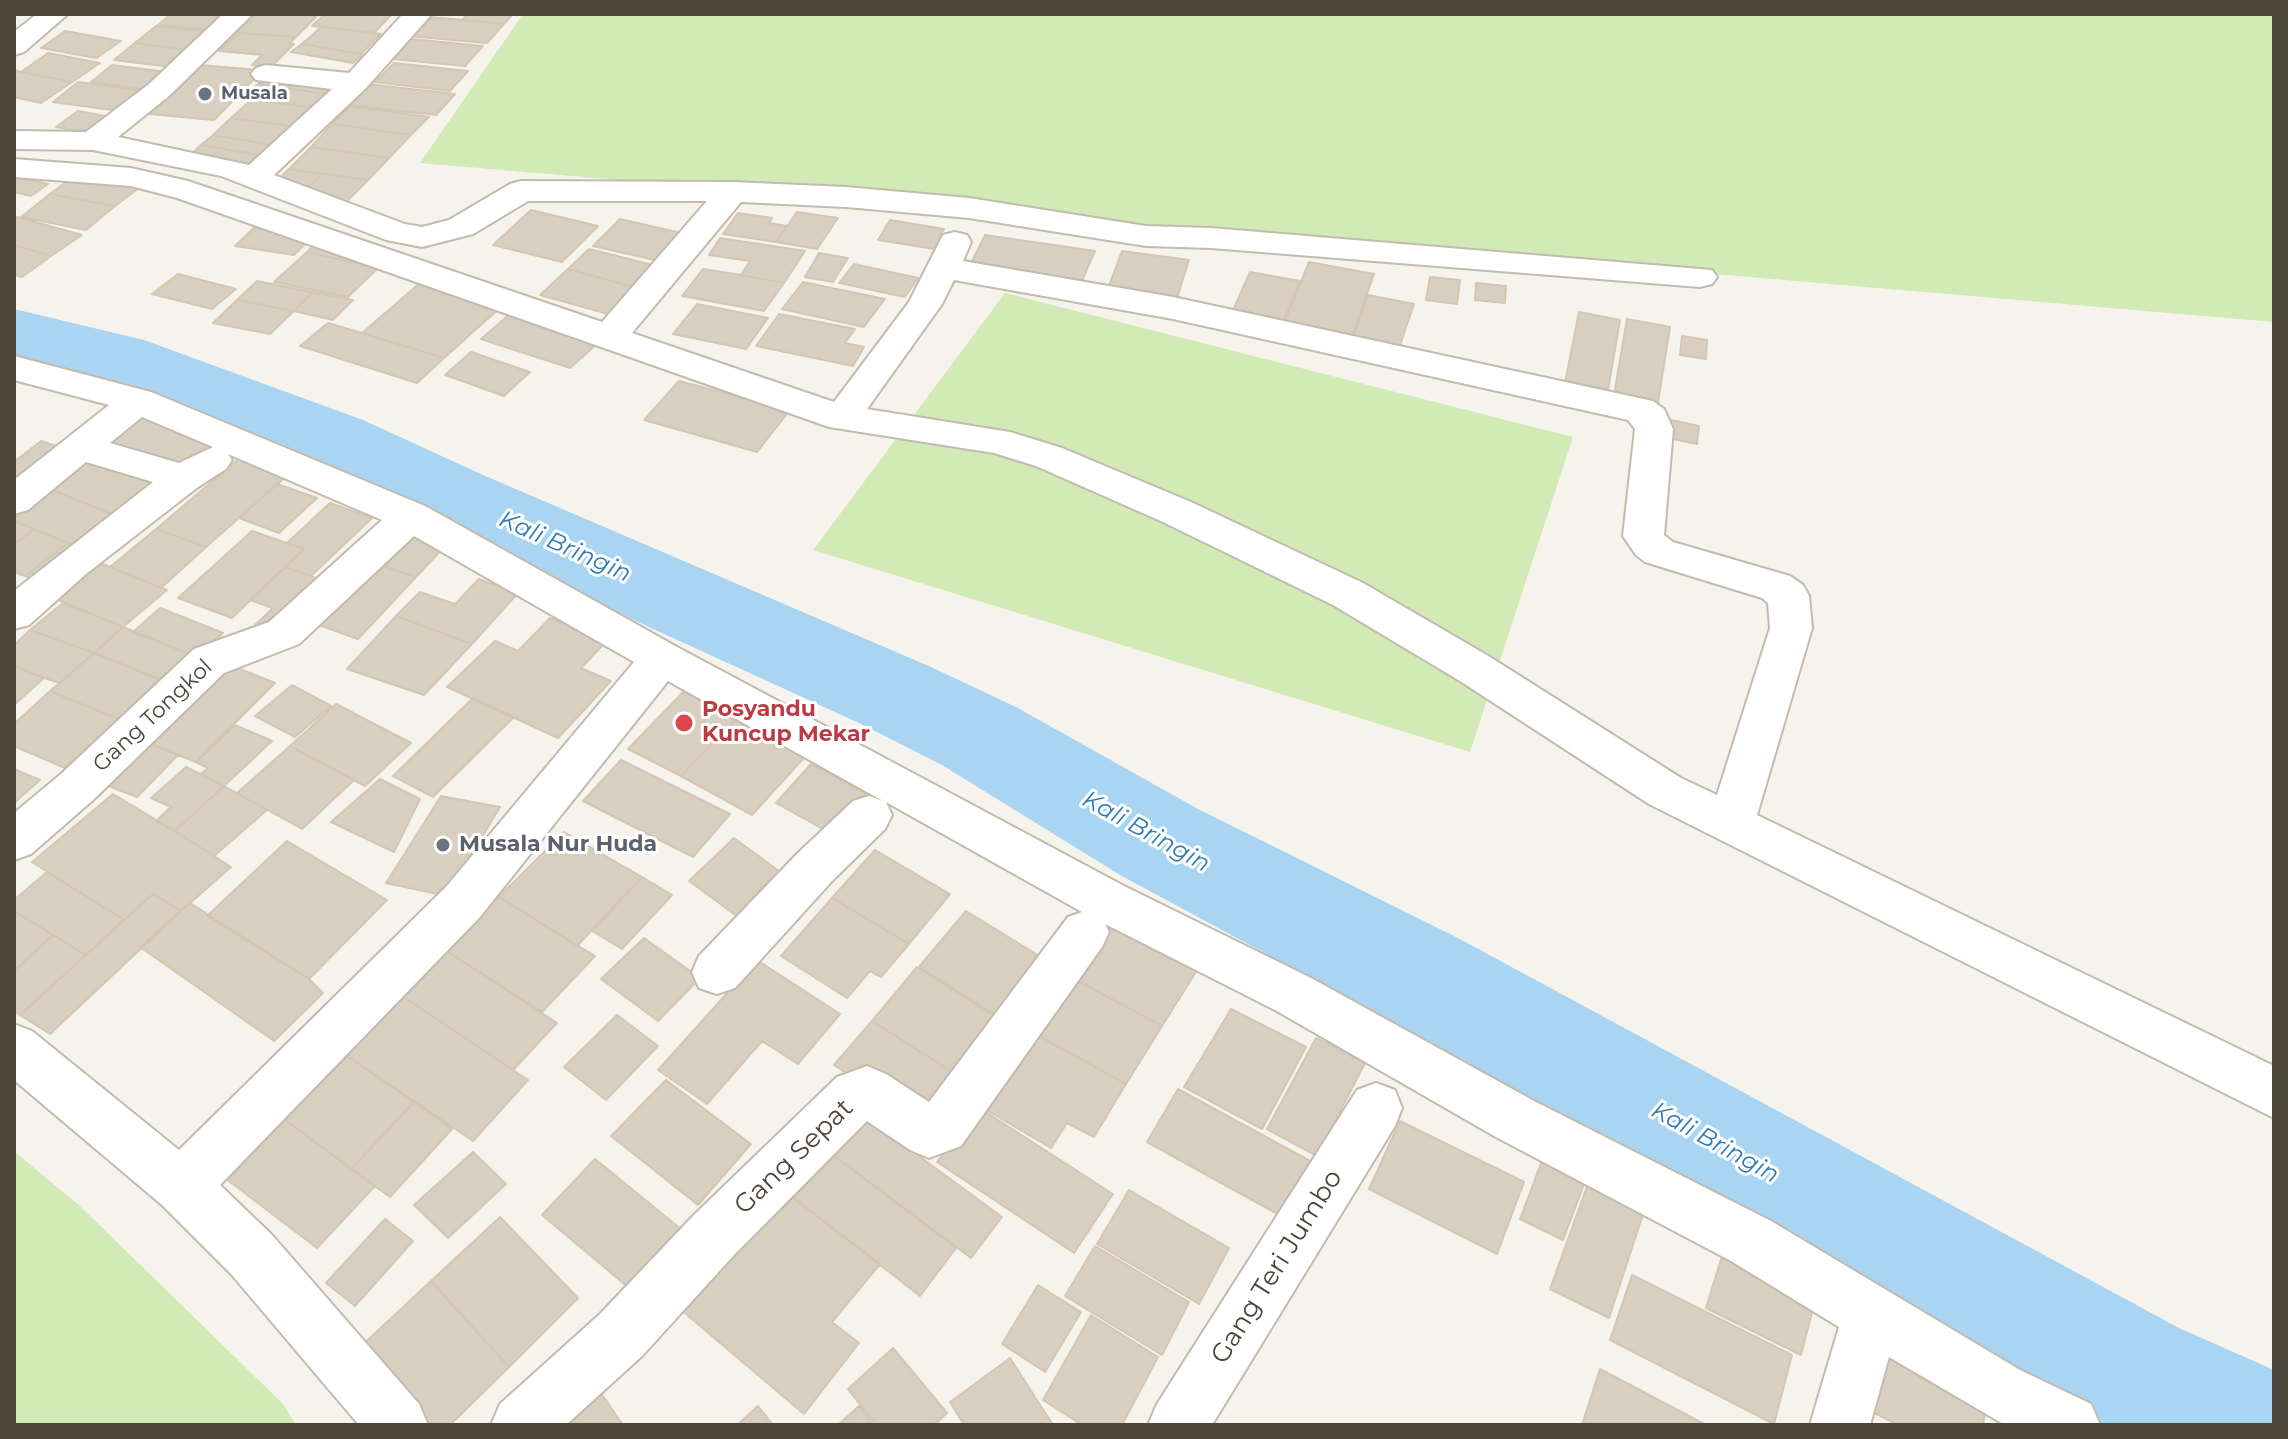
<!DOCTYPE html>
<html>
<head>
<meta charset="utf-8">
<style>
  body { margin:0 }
  #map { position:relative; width:2288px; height:1439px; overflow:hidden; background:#f6f3ec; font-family:Montserrat,sans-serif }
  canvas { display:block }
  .frame { position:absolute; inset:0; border:16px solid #4b4439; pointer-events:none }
</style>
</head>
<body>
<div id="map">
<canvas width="2288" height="1439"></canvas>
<div class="frame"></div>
</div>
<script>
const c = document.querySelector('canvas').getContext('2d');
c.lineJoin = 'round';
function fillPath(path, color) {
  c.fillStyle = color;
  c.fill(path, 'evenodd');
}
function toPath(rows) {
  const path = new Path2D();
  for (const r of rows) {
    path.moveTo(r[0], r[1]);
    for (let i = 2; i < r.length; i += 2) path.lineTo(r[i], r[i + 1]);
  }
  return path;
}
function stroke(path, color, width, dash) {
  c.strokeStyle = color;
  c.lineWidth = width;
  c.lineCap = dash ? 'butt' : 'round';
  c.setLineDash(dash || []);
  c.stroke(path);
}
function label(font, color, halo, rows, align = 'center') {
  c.font = font + ' Montserrat,sans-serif';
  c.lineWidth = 6;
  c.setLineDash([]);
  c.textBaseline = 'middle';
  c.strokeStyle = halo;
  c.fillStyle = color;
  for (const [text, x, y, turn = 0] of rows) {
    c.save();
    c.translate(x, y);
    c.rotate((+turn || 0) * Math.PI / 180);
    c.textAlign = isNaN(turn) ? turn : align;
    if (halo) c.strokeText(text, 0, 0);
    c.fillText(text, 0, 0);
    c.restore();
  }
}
fillPath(toPath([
  [523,14,2274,14,2274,322,420,163],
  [1005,293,1573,437,1470,752,813,550],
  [14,1151,82,1208,283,1404,296,1425,14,1425]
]), '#d2eab5');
fillPath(toPath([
  [14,309,144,340,363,420,483,475,931,667,1016,707,1198,809,1458,938,2179,1328,2274,1370,2274,1425,2078,1425,1374,1012,1120,875,942,765,859,723,417,521,301,462,88,379,14,361,14,309]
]), '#a9d4f2');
const building = toPath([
  [171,14,228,14,209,30,158,25,171,14],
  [251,14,294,14,317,16,296,37,232,32,251,14],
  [325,14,392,14,374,33,312,26,325,14],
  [468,14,513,14,504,24,462,20,468,14],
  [425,17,454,19,504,24,487,43,408,36,425,17],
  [156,26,211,32,190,50,135,43,156,26],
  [321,27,374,33,381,34,361,54,302,44,321,27],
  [65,31,121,41,96,58,41,48,65,31],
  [238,33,296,37,289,44,294,44,272,66,252,65,262,55,219,51,238,33],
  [411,39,483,46,465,66,392,59,411,39],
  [135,43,190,50,171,67,114,60,135,43],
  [302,44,361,54,363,55,353,63,291,52,302,44],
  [48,53,100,63,72,82,21,72,48,53],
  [394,63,468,71,450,91,375,82,394,63],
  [112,65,168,72,147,90,91,82,112,65],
  [200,65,259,70,259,74,214,120,149,114,200,65],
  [14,70,21,72,72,82,41,103,14,97,14,70],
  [270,75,336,86,327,94,258,84,270,75],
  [78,82,150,92,127,112,53,102,78,82],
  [258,84,327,94,313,108,243,97,258,84],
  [367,84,455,94,436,115,347,105,367,84],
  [252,99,313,108,292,126,231,118,252,99],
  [350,106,429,117,411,135,332,124,350,106],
  [78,111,121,119,100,135,56,127,78,111],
  [231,118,292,126,273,145,213,135,231,118],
  [332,124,411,135,389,158,311,147,332,124],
  [213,135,273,145,271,157,201,145,213,135],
  [201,145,271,157,258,167,189,156,201,145],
  [311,147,389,158,368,180,289,169,311,147],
  [289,169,323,174,305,190,274,184,289,169],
  [78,173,143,185,115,206,50,194,78,173],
  [323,174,368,180,345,203,305,190,323,174],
  [14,176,48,184,31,196,14,192,14,176],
  [50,194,115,206,86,230,21,217,50,194],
  [531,210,598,226,562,262,493,245,531,210],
  [797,212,838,218,817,249,776,242,797,212],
  [738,213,772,218,769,223,787,226,776,242,723,234,738,213],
  [17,217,82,235,51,256,14,245,14,219,17,217],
  [620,219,690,235,664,262,593,246,620,219],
  [890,220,944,229,941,234,956,236,947,251,878,240,890,220],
  [254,228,313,236,294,255,235,246,254,228],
  [985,235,1095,251,1081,283,969,267,985,235],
  [720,238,805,251,784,283,741,275,750,261,709,255,720,238],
  [316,243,375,256,365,265,307,252,316,243],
  [14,245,51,256,22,277,14,275,14,245],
  [589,249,665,268,644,290,568,269,589,249],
  [1122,251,1189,260,1176,301,1107,291,1122,251],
  [307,252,365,265,379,267,348,297,274,282,307,252],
  [819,253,848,258,833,282,805,277,819,253],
  [1309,262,1374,274,1350,341,1282,328,1309,262],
  [854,264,918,278,905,297,839,283,854,264],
  [568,269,644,290,619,317,540,295,568,269],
  [703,269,741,275,784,283,764,311,682,296,703,269],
  [1250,272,1300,281,1282,325,1231,315,1250,272],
  [178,274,236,289,212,309,152,294,178,274],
  [1430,277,1460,280,1457,304,1426,300,1430,277],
  [257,281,312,292,294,311,237,300,257,281],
  [803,282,885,299,864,327,782,309,803,282],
  [420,283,501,307,444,358,362,333,420,283],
  [1476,283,1506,286,1505,303,1475,300,1476,283],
  [312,292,353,300,333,320,294,311,312,292],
  [1368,295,1414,304,1398,351,1351,342,1368,295],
  [237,300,294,311,270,334,213,323,237,300],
  [697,304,768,318,746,349,673,334,697,304],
  [1579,312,1620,320,1607,396,1564,388,1579,312],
  [510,314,598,343,570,368,481,339,510,314],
  [779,314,855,329,845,343,864,347,853,366,756,346,779,314],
  [1627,319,1670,327,1657,409,1613,401,1627,319],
  [328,323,362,333,444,358,417,383,300,346,328,323],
  [1682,336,1707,340,1706,359,1680,355,1682,336],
  [471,352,530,372,504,396,445,375,471,352],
  [679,381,790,410,757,452,644,420,679,381],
  [137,407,224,439,182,473,94,441,137,407],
  [1671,420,1699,426,1697,444,1668,438,1671,420],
  [41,441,71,451,14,496,14,462,41,441],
  [84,451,169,483,124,519,40,485,84,451],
  [241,457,289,474,206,547,156,529,241,457],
  [277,484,317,498,279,533,239,518,277,484],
  [40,485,124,519,85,550,14,521,14,505,40,485],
  [330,503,372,518,311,576,285,567,304,549,287,543,330,503],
  [14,521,34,529,14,545,14,521],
  [34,529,68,543,25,576,14,572,14,545,34,529],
  [156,529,206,547,161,588,110,567,156,529],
  [252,531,304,549,232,618,178,598,252,531],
  [403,531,447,544,416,577,372,562,403,531],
  [68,543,85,550,44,583,25,576,68,543],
  [372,562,416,577,358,639,313,623,372,562],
  [101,563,110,567,167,590,123,627,56,599,101,563],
  [285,567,327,582,277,633,255,625,273,608,250,600,285,567],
  [479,579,518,593,472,644,396,616,420,592,455,604,479,579],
  [63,603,123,627,94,653,30,630,63,603],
  [160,608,223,633,197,657,133,632,160,608],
  [396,616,472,644,424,695,347,669,396,616],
  [550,618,606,642,581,668,611,681,558,738,447,687,495,641,518,651,550,618],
  [123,627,197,657,168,683,94,653,123,627],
  [30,630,94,653,60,683,44,678,14,666,14,645,30,630],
  [94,653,160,679,118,719,50,691,94,653],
  [220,661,275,683,196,762,138,739,220,661],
  [14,666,44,678,14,705,14,666],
  [292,685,331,706,295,737,255,716,292,685],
  [690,685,742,713,681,776,628,749,690,685],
  [50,691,118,719,65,768,14,746,14,724,50,691],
  [473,698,514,717,433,797,393,776,473,698],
  [336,704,411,743,365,786,290,746,336,704],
  [742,713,812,749,752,815,681,776,742,713],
  [235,725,272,741,224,786,201,774,208,768,196,762,235,725],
  [138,739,178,755,137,797,96,781,138,739],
  [290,746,354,780,302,829,237,793,290,746],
  [621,760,730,814,693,857,583,801,621,760],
  [811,764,874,798,839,838,776,803,811,764],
  [186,767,224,786,175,831,156,821,171,807,151,798,186,767],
  [14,769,40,780,14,803,14,769],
  [380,779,420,799,394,852,331,822,380,779],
  [224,786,267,810,214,856,175,831,224,786],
  [113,794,175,831,231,867,181,911,153,894,124,920,32,862,113,794],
  [441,796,500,807,447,896,386,883,441,796],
  [564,832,642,877,577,946,499,897,564,832],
  [734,838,794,882,749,925,689,881,734,838],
  [287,841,387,900,309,979,207,916,287,841],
  [875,850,950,894,909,944,832,898,875,850],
  [47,872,124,920,86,955,14,911,14,900,47,872],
  [642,877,672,895,622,949,592,931,642,877],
  [153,894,181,911,50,1034,20,1015,153,894],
  [499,897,595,956,542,1012,445,950,499,897],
  [832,898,909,944,881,977,870,971,847,998,781,956,832,898],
  [190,903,309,979,323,993,274,1041,140,947,190,903],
  [14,911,53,935,14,971,14,911],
  [966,911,1049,962,1003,1020,919,967,966,911],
  [1103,918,1199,967,1162,1026,1065,974,1103,918],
  [53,935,86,955,20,1015,14,1011,14,971,53,935],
  [644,938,700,978,658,1021,601,979,644,938],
  [445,950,557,1023,513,1070,401,995,445,950],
  [757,960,840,1014,798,1064,762,1041,707,1104,658,1070,757,960],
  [917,967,1002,1021,960,1077,872,1021,917,967],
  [1065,974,1162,1026,1126,1084,1028,1030,1065,974],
  [401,995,528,1080,473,1141,343,1053,401,995],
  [1231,1009,1306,1047,1262,1129,1184,1087,1231,1009],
  [617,1015,658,1046,606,1100,564,1067,617,1015],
  [872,1021,960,1077,923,1124,834,1065,872,1021],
  [1028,1030,1126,1084,1094,1137,1067,1123,1051,1148,976,1104,1028,1030],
  [1316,1038,1365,1063,1317,1156,1267,1129,1316,1038],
  [343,1053,414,1102,351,1169,280,1116,343,1053],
  [666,1080,751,1144,698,1205,611,1136,666,1080],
  [1178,1089,1312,1162,1283,1217,1147,1142,1178,1089],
  [866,1094,931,1141,919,1156,1002,1217,971,1258,821,1146,866,1094],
  [414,1102,452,1129,390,1197,351,1169,414,1102],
  [978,1107,1113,1194,1074,1253,937,1162,978,1107],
  [280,1116,375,1186,317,1248,221,1175,280,1116],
  [1400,1121,1524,1182,1497,1254,1369,1189,1400,1121],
  [821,1146,956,1248,920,1296,783,1190,821,1146],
  [1546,1150,1589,1171,1563,1240,1520,1219,1546,1150],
  [473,1152,506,1184,448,1238,414,1205,473,1152],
  [595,1159,682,1230,629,1288,542,1215,595,1159],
  [1589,1181,1645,1208,1609,1318,1550,1289,1589,1181],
  [783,1190,880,1264,832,1322,859,1343,804,1414,680,1309,783,1190],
  [1129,1190,1229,1248,1199,1304,1097,1244,1129,1190],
  [500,1217,578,1298,509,1367,431,1281,500,1217],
  [385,1219,413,1241,355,1306,326,1283,385,1219],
  [1095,1246,1189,1302,1162,1355,1065,1296,1095,1246],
  [1722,1256,1815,1301,1801,1355,1706,1308,1722,1256],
  [1632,1275,1792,1355,1774,1424,1610,1340,1632,1275],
  [431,1281,509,1367,450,1425,420,1425,356,1351,431,1281],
  [1038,1285,1081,1312,1045,1372,1002,1344,1038,1285],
  [1091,1315,1158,1357,1122,1425,1082,1425,1043,1400,1091,1315],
  [1873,1344,1987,1400,1983,1425,1898,1425,1859,1405,1873,1344],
  [893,1348,947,1413,934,1425,876,1425,848,1389,893,1348],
  [1010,1358,1053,1425,964,1425,950,1402,1010,1358],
  [1600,1369,1706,1425,1582,1425,1600,1369],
  [594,1383,623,1425,544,1425,594,1383],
  [758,1406,773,1425,737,1425,758,1406],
  [859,1406,873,1425,838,1425,859,1406]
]);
fillPath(building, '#d8cfc1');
stroke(building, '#d3c7b4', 2);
const minor = toPath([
  [37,14,68,14,24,52,14,55,14,32,37,14],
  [223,14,253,14,169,96,118,137,249,165,332,89,256,80,251,74,256,68,266,65,349,73,403,14,432,14,366,88,274,175,405,224,422,227,449,220,510,184,521,181,732,182,846,187,969,198,1146,226,1211,228,1712,270,1717,277,1712,284,1700,287,1211,248,1146,246,969,218,846,207,741,202,632,333,834,402,909,302,943,235,955,232,967,235,971,242,963,261,1173,297,1653,401,1664,409,1673,429,1664,535,1673,542,1790,576,1803,585,1809,596,1812,628,1757,815,2274,1066,2274,1118,1649,804,1460,681,1333,605,1163,522,1036,466,994,453,829,427,177,198,131,186,14,177,14,159,131,168,188,181,602,322,707,201,528,201,473,234,422,247,386,240,221,176,93,150,14,149,16,131,86,132,149,84,223,14],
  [954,280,1173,319,1628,420,1635,429,1623,536,1636,555,1645,562,1762,598,1768,603,1770,628,1717,795,1681,778,1490,657,1363,583,1191,502,1062,448,1010,432,867,409,942,304,954,280],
  [14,356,151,392,425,506,677,647,1124,886,1311,978,1534,1101,1771,1221,2020,1370,2091,1404,2100,1425,2005,1425,1889,1357,1870,1425,1810,1425,1839,1327,1731,1261,1496,1137,1275,1010,1105,924,1109,932,1102,947,961,1146,929,1158,910,1150,867,1121,734,1255,642,1356,566,1425,491,1425,500,1404,600,1314,694,1215,837,1077,867,1066,886,1074,929,1102,1068,917,1082,912,886,802,892,815,885,829,832,881,735,988,717,994,699,988,692,972,699,956,798,853,853,801,869,796,883,801,668,681,480,917,220,1185,272,1235,419,1404,428,1425,359,1425,232,1275,162,1205,14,1080,14,1024,32,1031,179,1150,446,887,634,662,414,536,299,644,224,673,93,800,31,854,14,860,14,813,61,774,194,649,269,622,382,520,228,454,232,460,226,469,198,487,86,574,29,625,14,629,14,591,153,482,86,462,28,510,14,514,14,480,109,405,14,380,14,356],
  [142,417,213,447,179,463,110,443,142,417],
  [1376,1083,1395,1090,1402,1108,1395,1126,1212,1425,1148,1425,1157,1404,1357,1090,1376,1083]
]);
stroke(minor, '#c2bbae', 4);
fillPath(minor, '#fff');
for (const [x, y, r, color] of [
  [205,94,8,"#6b7280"],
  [684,723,10,"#e0444e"],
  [443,845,8,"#6b7280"]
]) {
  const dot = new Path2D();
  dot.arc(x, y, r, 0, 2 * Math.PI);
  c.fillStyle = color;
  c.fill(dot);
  stroke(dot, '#fff', 3);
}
label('bold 18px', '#5b616d', '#fff', [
  ["Musala",221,94]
], 'left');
label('bold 22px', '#be3a42', '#fff', [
  ["Posyandu",702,710],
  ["Kuncup Mekar",702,735]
], 'left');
label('22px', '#4b4439', '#fff', [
  ["Gang Tongkol",153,716,-43]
]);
label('bold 22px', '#5b616d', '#fff', [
  ["Musala Nur Huda",459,845]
], 'left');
label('italic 24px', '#2e7ab2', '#fff', [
  ["Kali Bringin",565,547,24],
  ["Kali Bringin",1146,832,29],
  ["Kali Bringin",1715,1143,29]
]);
label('26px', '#4b4439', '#fff', [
  ["Gang Sepat",794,1157,-44],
  ["Gang Teri Jumbo",1277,1267,-58]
]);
</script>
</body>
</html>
